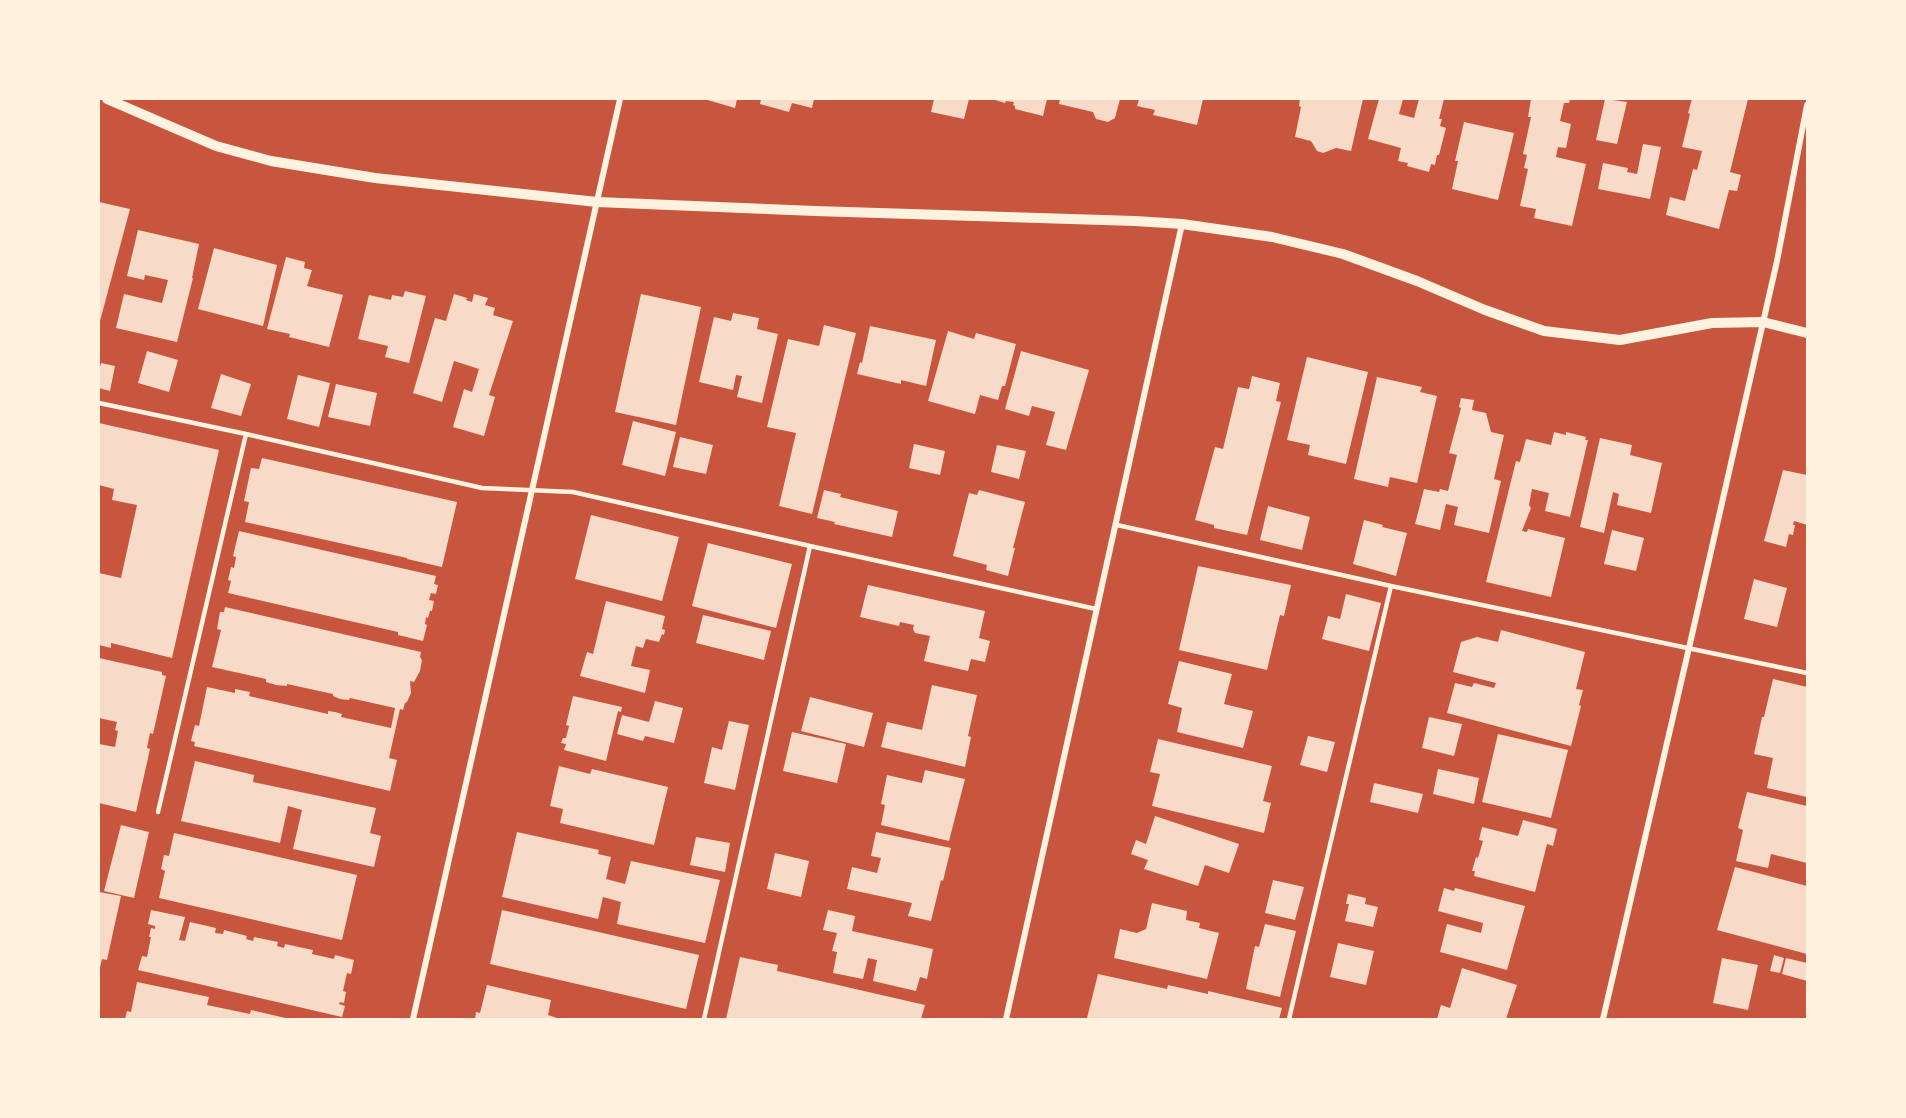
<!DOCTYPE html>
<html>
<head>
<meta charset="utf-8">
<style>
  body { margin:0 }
  #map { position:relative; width:1906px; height:1118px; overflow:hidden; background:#c8553d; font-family:"Sofia Sans Condensed",sans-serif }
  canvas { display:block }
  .frame { position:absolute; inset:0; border:100px solid #fff3e0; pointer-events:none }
</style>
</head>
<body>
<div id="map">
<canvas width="1906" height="1118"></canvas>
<div class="frame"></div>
</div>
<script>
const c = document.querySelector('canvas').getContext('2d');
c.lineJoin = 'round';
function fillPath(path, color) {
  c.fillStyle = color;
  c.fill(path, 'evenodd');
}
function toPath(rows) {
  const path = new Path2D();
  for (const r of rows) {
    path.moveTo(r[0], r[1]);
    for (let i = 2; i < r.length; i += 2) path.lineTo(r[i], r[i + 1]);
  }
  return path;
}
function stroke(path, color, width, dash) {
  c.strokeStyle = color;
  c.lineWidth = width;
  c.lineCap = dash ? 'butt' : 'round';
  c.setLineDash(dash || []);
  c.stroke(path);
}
fillPath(toPath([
  [704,99,737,99,735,108],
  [761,99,814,99,812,108,792,103,789,112,760,104],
  [934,99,969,99,964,119,931,112],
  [992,99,1047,99,1043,116,1015,109,1015,106,1013,105,1014,102,1006,101,1005,103],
  [1060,99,1120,99,1115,118,1108,122,1096,119,1093,112,1059,104],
  [1139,99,1203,99,1197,125,1153,115,1155,110,1137,106],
  [1300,99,1363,99,1351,151,1336,148,1323,153,1317,151,1311,141,1295,137,1301,107,1299,106],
  [1379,99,1403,99,1399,114,1414,118,1419,99,1444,99,1439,119,1442,119,1440,126,1446,128,1439,155,1437,155,1435,165,1431,164,1429,172,1407,166,1408,163,1398,161,1401,148,1368,139],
  [1531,99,1570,99,1569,103,1564,103,1560,121,1571,124,1566,148,1558,147,1556,157,1586,164,1572,226,1534,218,1536,209,1520,206,1528,169,1524,168,1527,155,1523,154,1531,117,1528,117],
  [1605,99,1627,102,1617,144,1596,140],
  [1692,99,1748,99,1730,172,1741,175,1737,191,1729,190,1719,229,1666,215,1670,197,1685,201,1693,169,1697,170,1702,151,1682,147,1690,114,1688,113],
  [1464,122,1514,133,1498,200,1452,189,1458,161,1455,161],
  [1643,144,1661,147,1650,199,1598,189,1603,163,1628,168,1627,172,1637,174],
  [99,202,130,209,100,321,99,321],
  [138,230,199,244,192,278,193,278,177,342,116,328,124,294,162,303,168,280,145,275,144,280,127,276],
  [214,248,277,265,263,326,198,309],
  [286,257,305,262,304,268,312,270,307,286,343,295,329,347,289,337,290,334,267,329],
  [405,291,426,296,409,363,385,357,388,346,358,339,369,295,391,300,392,295,403,297],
  [454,294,467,298,466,300,472,302,474,294,488,298,485,305,495,308,493,315,513,321,489,395,495,397,484,436,453,427,464,389,472,392,479,369,454,361,442,402,413,393,435,318,446,321],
  [641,294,701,307,676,425,615,412],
  [733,313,759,318,757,329,778,334,762,403,737,397,742,376,736,375,733,390,699,382,714,317,731,321],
  [824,325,856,333,812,514,779,506,796,433,767,427,788,339,819,346],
  [870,326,936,340,926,386,901,380,901,384,857,374,860,362,862,363],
  [948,331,974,339,976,333,1016,344,1005,386,1002,386,998,400,980,395,975,414,928,401],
  [147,351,178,360,169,392,138,383],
  [1021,351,1089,370,1066,450,1046,445,1055,412,1032,406,1029,416,1005,409],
  [1307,357,1368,372,1346,464,1308,455,1310,445,1287,440],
  [101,363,115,366,110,391,99,388,99,372],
  [221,374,251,384,241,416,211,408],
  [298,375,330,383,319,427,287,419],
  [1252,376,1280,383,1276,401,1281,402,1247,535,1214,528,1214,525,1195,520,1215,447,1223,449,1238,387,1249,389],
  [1377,377,1422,387,1420,392,1437,396,1417,483,1390,477,1388,487,1354,479],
  [336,384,377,393,370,426,328,417],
  [1461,398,1474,400,1472,410,1486,413,1491,432,1504,435,1494,479,1501,481,1489,533,1454,525,1458,507,1446,504,1440,530,1415,524,1424,489,1439,492,1440,489,1448,491,1457,455,1449,453,1461,408,1459,407],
  [633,421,676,432,665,476,622,465],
  [99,423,219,450,172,658,111,643,111,648,99,645,99,573,121,578,137,505,112,500,114,489,99,485],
  [1554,432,1566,435,1566,432,1586,437,1585,440,1588,440,1570,517,1545,511,1549,493,1532,489,1529,505,1531,508,1522,531,1527,532,1528,529,1565,538,1551,597,1486,582,1516,461,1520,462,1526,439,1551,445],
  [680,437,713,445,706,474,673,467],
  [1600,438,1632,445,1630,455,1662,463,1651,513,1617,505,1619,494,1613,492,1604,533,1580,527],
  [914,444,945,451,940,475,909,468],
  [997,445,1026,451,1019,479,991,472],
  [262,458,457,502,442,567,407,559,407,558,245,522,249,502,244,501,251,468,259,469],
  [1783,470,1807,475,1807,525,1794,521,1793,525,1795,525,1793,535,1789,534,1786,547,1764,541],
  [824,490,841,494,840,497,898,511,892,537,834,524,835,522,817,518],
  [979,490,1025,502,1013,548,1015,548,1008,576,986,570,987,565,953,556,969,493,977,495],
  [1268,506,1310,517,1302,550,1260,540],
  [591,515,679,537,662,601,575,579],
  [1364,520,1383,525,1382,527,1407,533,1396,576,1353,564],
  [1612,530,1644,538,1636,571,1604,564],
  [239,531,436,576,434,584,438,585,436,594,431,593,429,600,434,601,432,611,430,611,428,618,426,617,425,624,427,625,423,641,398,635,398,632,228,593,231,581,228,580,231,567,234,568,236,557,233,556],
  [708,543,792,564,776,628,692,606],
  [1198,566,1291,585,1284,616,1280,615,1267,670,1179,650],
  [1754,579,1787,588,1777,627,1744,619],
  [868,585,985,611,979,638,990,641,985,662,971,659,968,671,924,661,930,636,915,633,913,629,914,625,900,622,899,626,860,617],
  [1346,594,1381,603,1369,651,1322,639,1328,616,1340,619],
  [606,601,665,616,662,629,665,630,664,635,662,634,659,642,646,639,643,648,636,646,631,666,650,670,645,693,580,676,587,652,593,654],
  [225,607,421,652,420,657,422,660,420,671,414,682,410,681,411,693,407,702,405,703,403,710,400,709,389,758,397,760,390,791,194,746,195,742,191,741,195,725,199,726,207,687,235,693,235,689,250,692,249,696,328,714,328,711,335,712,342,714,341,717,391,728,395,708,350,698,349,700,340,699,333,696,333,694,287,684,287,686,276,685,266,682,266,679,212,667,221,630,217,629,220,612,224,612],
  [703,615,771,631,764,660,696,643],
  [1501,630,1585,652,1576,689,1583,690,1579,705,1581,706,1571,746,1447,713,1455,683,1472,687,1474,683,1494,688,1496,683,1453,672,1461,642,1477,637,1498,642],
  [99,658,162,672,162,675,166,676,153,734,150,733,147,748,150,749,136,812,99,803,99,744,115,747,118,731,115,730,117,722,99,718],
  [1179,661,1232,674,1224,704,1253,711,1243,748,1177,732,1182,708,1168,704],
  [1773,679,1807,687,1806,702,1807,702,1807,797,1767,788,1773,758,1754,754,1762,717,1764,717],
  [932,685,977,695,968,736,971,737,965,767,881,747,887,722,922,730],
  [573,696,622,707,621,712,618,711,606,761,564,750,566,744,561,743,563,738,566,738,569,726,566,725],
  [810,697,873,713,864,747,801,731],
  [655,701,683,708,674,743,645,736,643,741,617,734,622,715,649,722],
  [1429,717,1462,724,1454,756,1422,748],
  [729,721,749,725,735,790,704,783,712,747,722,750],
  [792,732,846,744,837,783,783,771],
  [1498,734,1568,750,1551,818,1482,802],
  [1308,736,1335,742,1327,772,1300,765],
  [1158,739,1272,766,1263,801,1271,803,1264,833,1152,806,1160,774,1150,772],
  [195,761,254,775,253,782,376,808,370,833,381,836,374,867,293,849,302,810,288,806,280,843,181,821],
  [559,766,590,774,592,769,668,787,654,845,560,823,563,809,550,806],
  [1438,769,1479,778,1474,804,1433,794],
  [925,770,965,779,949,841,881,825,885,805,881,804,887,775,922,783],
  [1374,783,1423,794,1418,813,1370,802],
  [1747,792,1807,806,1807,863,1771,854,1768,868,1736,861,1743,830,1738,828],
  [1155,816,1239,844,1229,873,1205,865,1198,886,1144,869,1148,860,1131,854,1136,840,1146,844],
  [1523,820,1557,829,1553,846,1547,844,1535,892,1474,876,1475,871,1472,871,1476,857,1478,858,1483,841,1479,840,1482,827,1518,836],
  [121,825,149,832,134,898,104,891],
  [517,832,599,850,598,854,611,857,606,879,625,884,631,861,720,880,705,943,617,924,621,902,603,897,598,919,502,897],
  [876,832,951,848,943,881,941,880,931,921,908,916,912,903,847,889,852,867,877,873,881,858,871,856],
  [174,833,357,875,342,940,159,898,165,871,161,869,164,855,169,856],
  [696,837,730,843,725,872,690,865],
  [775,853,809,861,801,897,767,889],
  [1735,867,1807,886,1807,954,1717,930],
  [1273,880,1304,887,1295,920,1265,913],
  [1444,888,1454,891,1455,888,1525,906,1507,970,1440,952,1447,924,1481,933,1483,923,1438,911],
  [99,892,121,896,107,960,102,959,100,968],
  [1348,894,1366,898,1365,904,1378,907,1373,927,1345,921,1349,904,1346,904],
  [1152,903,1187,911,1186,920,1200,923,1199,928,1219,933,1207,979,1114,958,1120,929,1137,933,1146,929],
  [151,910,185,917,179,940,185,941,190,922,216,928,215,933,223,934,224,930,247,936,246,939,253,941,254,937,278,942,277,946,284,948,285,944,313,950,312,954,334,959,335,955,354,960,351,974,347,973,343,991,346,992,344,1003,340,1002,339,1004,345,1006,342,1017,138,970,142,956,147,957,151,937,149,937,151,928,155,929,155,926,148,924],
  [502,910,699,955,686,1009,490,964],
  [828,910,855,916,852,931,933,949,927,979,920,977,916,991,873,981,877,960,868,958,863,979,833,973,837,952,832,951,837,933,823,930],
  [1265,924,1296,931,1280,997,1246,989,1255,946,1259,947],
  [1338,943,1374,951,1366,985,1330,977],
  [1774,955,1784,958,1780,973,1770,971],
  [740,957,778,965,777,971,925,1005,921,1019,726,1019],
  [1722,958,1758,965,1748,1010,1713,1003],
  [1786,958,1807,963,1807,981,1782,974],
  [1462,968,1517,985,1506,1019,1437,1019,1441,1005,1450,1008],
  [1098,974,1167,989,1168,985,1208,994,1208,991,1282,1008,1279,1019,1091,1019,1087,1018],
  [137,982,209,997,207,1005,250,1014,251,1010,290,1019,125,1019,127,1011,131,1012],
  [487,985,551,1000,548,1015,560,1019,475,1019,476,1012,480,1013]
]), '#f7dbc8');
stroke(toPath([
  [99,403,246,434,482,488,573,492,810,546,704,1019],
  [1117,525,1391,586,1807,673],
  [810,546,1096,609],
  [158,812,246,434],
  [1289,1019,1391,586]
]), '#fff3e0', 4.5);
stroke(toPath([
  [413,1019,620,99],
  [1006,1019,1182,224],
  [1603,1019,1689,648,1777,261,1807,105]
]), '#fff3e0', 6);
stroke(toPath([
  [107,99,216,146,271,161,375,178,597,202,815,211,1135,221,1182,224,1272,237,1343,254,1417,281,1485,310,1544,331,1620,340,1712,323,1763,322,1807,333]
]), '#fff3e0', 10);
</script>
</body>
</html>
